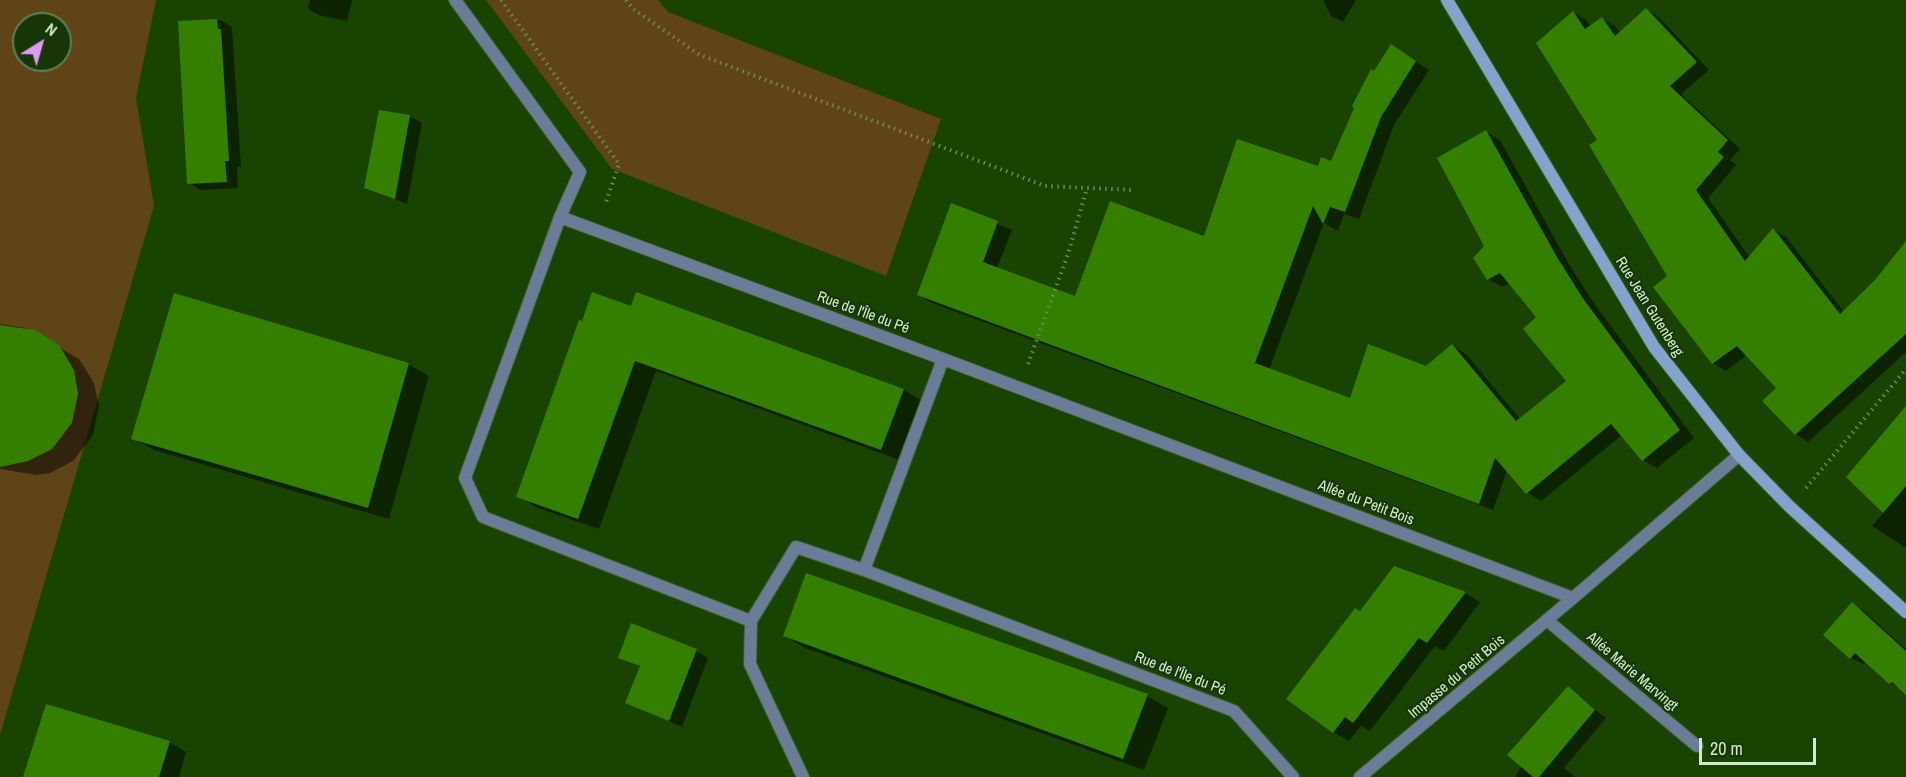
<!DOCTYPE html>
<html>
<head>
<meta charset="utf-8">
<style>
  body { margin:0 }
  #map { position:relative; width:1906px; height:777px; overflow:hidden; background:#194301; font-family:"Archivo Narrow",sans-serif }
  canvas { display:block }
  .north { position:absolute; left:12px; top:12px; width:60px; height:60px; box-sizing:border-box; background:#173607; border:2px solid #627e55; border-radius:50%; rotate:37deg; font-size:16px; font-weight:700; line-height:24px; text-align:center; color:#d2ebca }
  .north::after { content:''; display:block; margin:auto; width:21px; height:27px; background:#dd99f4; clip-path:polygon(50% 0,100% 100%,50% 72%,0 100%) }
  .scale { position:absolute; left:1699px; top:738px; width:117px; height:27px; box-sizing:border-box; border:3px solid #d2ebca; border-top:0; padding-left:8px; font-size:18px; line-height:21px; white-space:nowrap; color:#d2ebca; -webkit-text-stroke:4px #173607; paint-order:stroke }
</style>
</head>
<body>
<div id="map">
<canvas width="1906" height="777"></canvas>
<div class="north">N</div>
<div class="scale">20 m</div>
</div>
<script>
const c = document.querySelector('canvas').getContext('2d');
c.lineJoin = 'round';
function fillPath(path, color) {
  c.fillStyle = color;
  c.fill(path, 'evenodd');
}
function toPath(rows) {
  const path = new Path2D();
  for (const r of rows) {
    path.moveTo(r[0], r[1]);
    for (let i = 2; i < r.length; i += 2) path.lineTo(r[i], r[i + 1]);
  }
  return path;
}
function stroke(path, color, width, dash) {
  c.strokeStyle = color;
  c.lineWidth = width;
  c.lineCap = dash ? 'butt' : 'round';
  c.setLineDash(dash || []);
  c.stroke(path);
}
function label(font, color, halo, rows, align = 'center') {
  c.font = font + ' "Archivo Narrow",sans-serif';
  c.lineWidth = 4.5;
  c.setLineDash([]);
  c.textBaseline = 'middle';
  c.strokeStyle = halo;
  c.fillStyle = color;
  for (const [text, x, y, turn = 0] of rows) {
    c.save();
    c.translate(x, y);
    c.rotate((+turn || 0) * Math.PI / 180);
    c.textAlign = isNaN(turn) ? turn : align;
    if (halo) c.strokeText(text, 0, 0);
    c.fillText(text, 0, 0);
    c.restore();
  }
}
fillPath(toPath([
  [0,0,156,0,136,98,154,206,0,735],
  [24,24,60,24,60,60,24,60],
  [486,0,658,0,668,12,941,119,886,276,612,169]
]), '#5f4418');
fillPath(toPath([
  [310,0,352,0,347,21,319,15,308,9],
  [1323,0,1356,0,1343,22,1331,16],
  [1646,10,1659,17,1709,70,1681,94,1740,149,1730,160,1736,165,1708,198,1750,258,1774,230,1786,237,1844,312,1876,281,1906,243,1906,352,1808,442,1796,434,1778,388,1747,355,1726,371,1713,363,1692,338,1669,276,1599,140,1573,12,1586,20,1591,27,1602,19,1615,26,1620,33],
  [220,20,232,27,241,167,237,167,238,188,201,190,189,183,179,22],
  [1392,46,1429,70,1394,125,1359,219,1344,214,1338,231,1324,223,1269,370,1351,400,1427,368,1452,346,1466,354,1520,419,1568,381,1538,317,1510,283,1502,287,1488,279,1486,132,1500,140,1570,266,1596,306,1694,438,1657,468,1643,460,1622,435,1541,501,1527,492,1507,470,1493,510,932,303,919,295,952,205,1012,230,997,268,1075,298,1205,238,1319,168,1332,163,1375,73],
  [410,116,422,123,407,204,366,187],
  [637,293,904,390,924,402,902,461,656,371,599,529,538,508,518,496,583,323,632,308],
  [0,324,26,328,79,359,94,383,99,406,93,435,73,461,50,473,37,475,0,469],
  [408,364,429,376,389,519,154,450,133,438],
  [1906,408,1906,548,1872,526,1884,512,1848,477],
  [1395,568,1465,593,1480,602,1444,651,1435,646,1370,731,1361,726,1349,741,1333,732,1361,613],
  [1852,604,1864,611,1906,649,1906,691,1890,683,1866,661,1863,664,1851,658],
  [785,636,1147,696,1168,708,1144,770,805,648],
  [696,651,708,658,682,727,627,702,641,667,620,657],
  [1568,688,1606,718,1564,768,1575,777,1515,777],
  [169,742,186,752,179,777,24,777]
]), '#0007');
fillPath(toPath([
  [1646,8,1697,62,1670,86,1728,140,1718,152,1724,157,1696,190,1745,261,1773,228,1840,314,1875,280,1906,241,1906,334,1795,435,1762,401,1776,388,1737,346,1712,364,1653,287,1667,276,1589,145,1597,140,1536,43,1573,11,1585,29,1602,17,1615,36],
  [217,19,218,29,221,29,224,78,229,161,225,161,227,182,187,184,178,21],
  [1391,44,1416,61,1381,117,1345,212,1330,207,1323,224,1313,206,1255,363,1350,398,1368,344,1426,366,1452,344,1516,421,1566,381,1523,329,1536,317,1500,273,1487,280,1473,258,1484,246,1437,158,1486,130,1557,257,1582,297,1680,430,1642,461,1611,424,1526,494,1495,458,1479,504,917,295,951,203,998,221,983,262,1075,296,1110,201,1204,236,1237,139,1318,166,1321,157,1331,161,1354,108,1352,106,1371,69,1374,71],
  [379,110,410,115,395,199,364,188],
  [592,292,631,306,636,292,904,389,881,450,635,361,578,519,516,497,579,320,582,321],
  [174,293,409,363,368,508,131,439],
  [0,325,35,330,59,345,74,370,78,394,72,423,52,449,28,461,0,467],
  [1906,406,1906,486,1883,513,1846,477],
  [1394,566,1466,592,1427,643,1419,638,1353,723,1345,717,1333,733,1286,699,1355,608,1360,611],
  [806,573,1148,694,1123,759,783,636],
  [1852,602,1906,651,1906,695,1892,682,1889,684,1855,653,1850,659,1823,635],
  [631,623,697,649,669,721,625,703,640,666,618,658],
  [1568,686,1595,710,1539,777,1533,777,1507,755],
  [46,704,170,741,159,777,23,777]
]), '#357f00');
const street = toPath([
  [455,0,580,172,560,217],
  [864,570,943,359],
  [751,621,483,517,465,478,560,217,943,359,1573,598,1739,455],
  [1548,621,1697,746],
  [803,777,750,664,751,621,796,547,864,570,1234,711,1293,777],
  [1360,777,1573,598]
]);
const secondary = toPath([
  [1447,0,1654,347,1739,455,1790,507,1906,612]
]);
stroke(street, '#3a6125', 14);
stroke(secondary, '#3a6125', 14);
stroke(toPath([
  [501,0,619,164,605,205],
  [626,0,633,9,700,55,1045,186,1133,190],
  [1028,364,1068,254,1087,188],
  [1806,488,1906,369]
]), '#6a8c59', 4, [1.5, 4.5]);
stroke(street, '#6a7c97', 12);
stroke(secondary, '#85a2cc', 12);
label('15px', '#d2ebca', '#173607', [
  ["Rue Jean Gutenberg",1649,307,58],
  ["Rue de l'Île du Pé",863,313,20],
  ["Allée du Petit Bois",1366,503,21],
  ["Allée Marie Marvingt",1632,672,40],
  ["Rue de l'Île du Pé",1180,674,21],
  ["Impasse du Petit Bois",1457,677,-40]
]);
</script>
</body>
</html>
